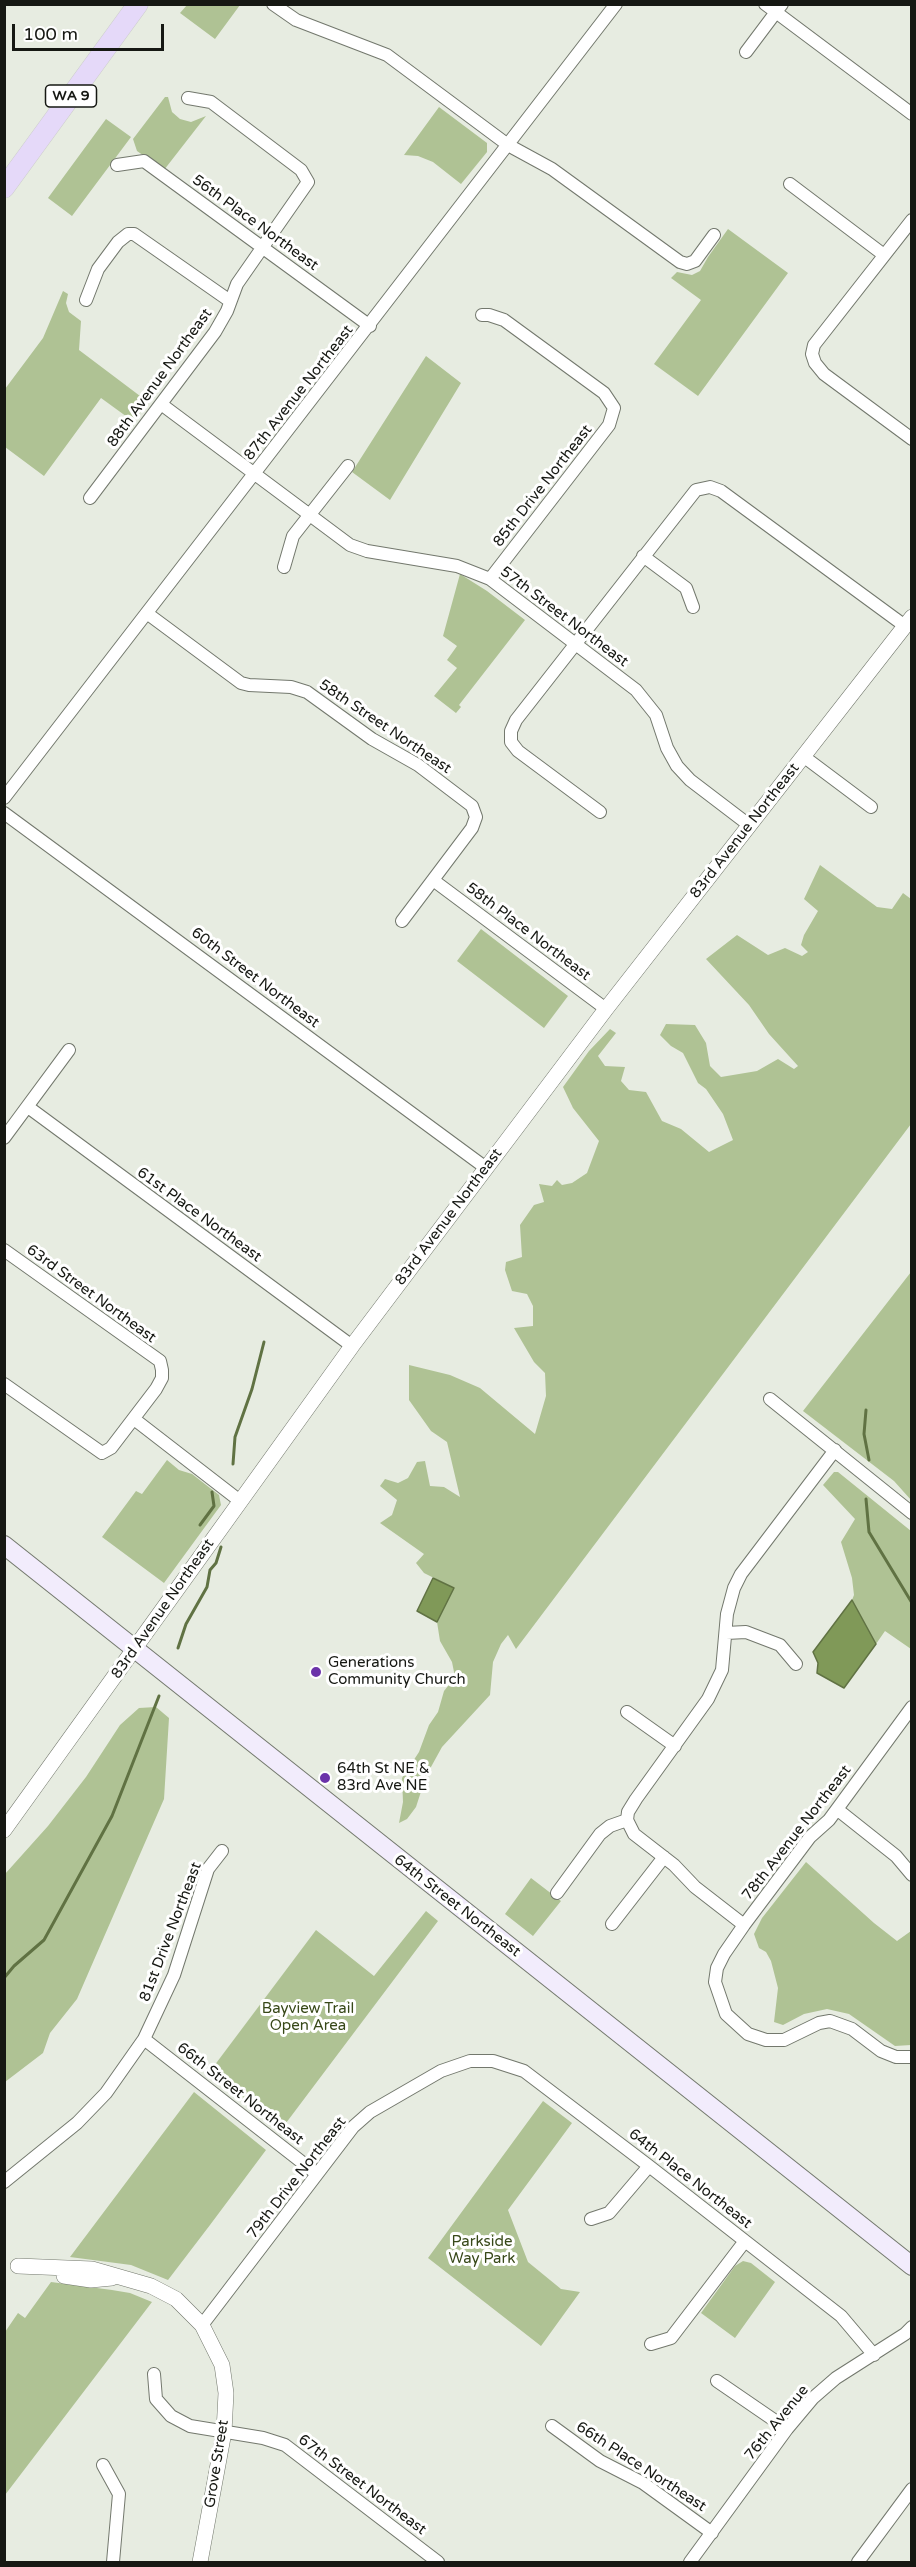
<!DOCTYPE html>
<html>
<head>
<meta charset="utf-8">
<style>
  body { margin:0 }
  #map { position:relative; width:916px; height:2567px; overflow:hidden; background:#e7ece1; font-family:"Varela Round",sans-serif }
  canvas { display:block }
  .frame { position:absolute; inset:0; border:6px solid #161813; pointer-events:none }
  .scale { position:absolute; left:12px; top:24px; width:152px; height:27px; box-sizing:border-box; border:3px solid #161813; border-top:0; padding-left:8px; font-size:18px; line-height:21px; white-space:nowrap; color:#161813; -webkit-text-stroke:4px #fff; paint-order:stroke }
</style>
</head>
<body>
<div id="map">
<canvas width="916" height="2567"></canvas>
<div class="frame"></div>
<div class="scale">100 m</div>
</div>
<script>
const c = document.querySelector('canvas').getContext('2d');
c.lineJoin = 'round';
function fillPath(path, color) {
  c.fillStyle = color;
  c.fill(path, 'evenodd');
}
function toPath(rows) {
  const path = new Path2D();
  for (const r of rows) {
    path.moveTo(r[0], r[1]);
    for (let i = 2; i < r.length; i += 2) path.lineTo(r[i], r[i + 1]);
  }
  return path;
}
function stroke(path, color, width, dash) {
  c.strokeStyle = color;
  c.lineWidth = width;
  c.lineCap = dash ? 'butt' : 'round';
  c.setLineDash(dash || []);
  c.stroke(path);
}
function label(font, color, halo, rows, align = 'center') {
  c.font = font + ' "Varela Round",sans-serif';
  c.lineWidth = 6;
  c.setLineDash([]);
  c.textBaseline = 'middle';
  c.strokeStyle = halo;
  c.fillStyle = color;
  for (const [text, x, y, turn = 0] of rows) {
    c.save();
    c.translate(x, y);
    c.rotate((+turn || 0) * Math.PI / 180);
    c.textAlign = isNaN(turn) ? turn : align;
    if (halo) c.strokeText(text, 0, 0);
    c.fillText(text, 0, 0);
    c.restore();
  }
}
fillPath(toPath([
  [187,5,187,4,240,5,215,39,180,13],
  [165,97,168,97,172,112,180,119,191,122,206,116,164,170,137,151,133,139],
  [439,107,487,143,487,152,461,184,433,162,418,156,404,155],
  [106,119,131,137,72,216,48,198],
  [728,229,788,273,698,396,654,364,701,300,671,278,677,272,692,275,700,271,708,257],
  [63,291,68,294,66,303,69,312,81,321,79,350,148,402,134,422,101,398,44,476,5,447,5,389,43,338],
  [426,356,461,383,390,500,352,472],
  [460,574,487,591,525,620,459,705,461,707,456,713,434,696,457,668,447,660,457,646,443,636],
  [820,865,877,907,892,909,903,893,911,899,911,1124,516,1649,508,1635,501,1644,493,1662,490,1695,442,1747,426,1776,416,1807,407,1819,399,1823,403,1802,402,1778,419,1752,429,1725,438,1712,444,1691,455,1677,452,1662,440,1641,437,1622,454,1588,424,1573,416,1563,424,1554,380,1523,392,1515,397,1500,380,1486,385,1479,398,1483,408,1478,417,1462,425,1461,430,1486,444,1487,460,1497,447,1442,431,1431,409,1400,409,1365,450,1375,480,1388,535,1434,546,1396,545,1373,534,1362,514,1328,533,1326,533,1306,527,1294,512,1291,505,1270,506,1262,522,1257,520,1225,534,1205,544,1202,539,1184,552,1186,557,1180,562,1185,572,1183,587,1173,599,1141,573,1108,563,1087,589,1051,610,1029,616,1033,598,1056,605,1066,625,1067,621,1081,629,1090,646,1092,662,1121,681,1129,709,1152,733,1140,723,1114,706,1089,698,1083,683,1053,671,1046,660,1035,666,1024,695,1025,706,1043,710,1066,721,1077,757,1071,778,1059,794,1069,798,1066,769,1034,749,1005,706,959,737,935,768,955,785,948,802,956,808,952,801,945,804,935,818,911,804,899],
  [481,929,568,996,544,1028,457,961],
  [911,1272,911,1500,894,1481,803,1411],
  [167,1460,179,1470,192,1474,219,1495,221,1505,164,1583,102,1537,136,1491,142,1494],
  [834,1472,838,1472,911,1531,911,1649,885,1631,876,1644,852,1600,854,1595,852,1578,841,1542,855,1519,823,1485],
  [156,1707,169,1718,164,1799,77,1999,50,2033,43,2053,5,2082,5,1874,48,1826,86,1777,120,1725,139,1708],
  [806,1862,874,1923,897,1941,911,1931,911,2045,895,2046,849,2014,827,2009,804,2014,783,2025,774,2022,778,1988,771,1961,766,1952,759,1948,754,1934,762,1918],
  [531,1878,561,1901,533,1936,505,1914],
  [426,1911,438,1921,280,2131,208,2074,316,1930,374,1976],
  [194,2092,266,2150,210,2225,168,2280,131,2265,70,2257],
  [543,2101,572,2123,508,2210,528,2262,561,2289,580,2292,541,2346,428,2258],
  [743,2261,751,2263,775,2282,735,2338,701,2313,735,2266],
  [51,2282,112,2290,130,2293,152,2302,5,2495,5,2332,18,2313,25,2318]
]), '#afc294');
const water = toPath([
  [433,1578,454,1588,437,1622,417,1611,433,1578],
  [852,1600,876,1644,844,1688,817,1673,818,1663,813,1652,852,1600]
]);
fillPath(water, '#809958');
stroke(water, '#607243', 1.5);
stroke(toPath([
  [866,1410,864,1434,869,1460],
  [233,1464,235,1437,252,1389,264,1342],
  [866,1499,869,1532,912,1603],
  [200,1525,214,1506,212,1492],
  [178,1648,186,1624,207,1587,210,1570,216,1563,221,1547],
  [4,1978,14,1966,44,1940,112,1816,159,1696]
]), '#607243', 3);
const minor = toPath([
  [273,4,296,20,387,55,508,145,552,169,680,262,687,264,695,261,714,235],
  [765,4,912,114],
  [746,52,782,4],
  [117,165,144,161,370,326],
  [790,184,884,255],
  [912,220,814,345,812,354,815,363,824,374,912,439],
  [86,300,98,269,118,242,128,234,134,234,230,301],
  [482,315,489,315,504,320,604,393,614,408,609,425,490,579],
  [161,404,350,545,367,551,457,566,490,579,636,690,656,715,667,748,677,766,690,780,749,825],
  [90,498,215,332,227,311,237,284,308,182,301,170,211,102,188,98],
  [643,556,686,588,693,607],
  [284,567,293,536,348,466],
  [148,614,241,683,249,685,291,687,307,692,372,739,418,765,472,806,476,817,472,828,402,921],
  [803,756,871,807],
  [4,798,616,4],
  [600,812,518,751,511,742,511,731,516,720,696,490,710,487,721,491,905,626],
  [4,813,486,1168],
  [433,880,606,1009],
  [28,1107,352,1346],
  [4,1138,69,1050],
  [4,1250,160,1361,162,1370,162,1378,156,1389,111,1448,102,1453,4,1384],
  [770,1399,912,1513],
  [134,1419,240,1501],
  [726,1633,746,1632,780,1645,796,1664],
  [912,1707,829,1820,810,1837,744,1925,724,1954,717,1968,715,1982,726,2014,748,2034,766,2040,784,2040,819,2023,830,2021,852,2029,881,2051,896,2057,912,2057],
  [627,1712,675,1746],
  [838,1810,896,1856,912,1875],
  [627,1820,634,1834,674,1865,695,1887,744,1925],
  [557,1893,600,1834,610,1826,627,1820,628,1812,636,1799,708,1699,722,1670,727,1614,734,1588,741,1574,835,1450],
  [612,1924,664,1857],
  [144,2039,317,2174],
  [4,2182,77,2123,106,2093,144,2039,174,1975,208,1869,222,1851],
  [591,2219,609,2213,649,2166],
  [202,2325,353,2127,370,2112,441,2071,470,2061,493,2061,524,2071,649,2166,841,2316,874,2355],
  [651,2344,671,2338,745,2241],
  [154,2374,156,2399,171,2416,190,2426,263,2438,285,2445,438,2562],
  [717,2381,787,2429],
  [552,2426,600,2461,643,2483,712,2533],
  [103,2465,119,2494,113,2562],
  [690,2562,787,2429,813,2398,836,2378,905,2334,912,2327],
  [858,2562,912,2489]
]);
const tertiary = toPath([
  [4,1830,352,1346,606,1009,912,617],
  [18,2266,92,2269,151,2286,176,2299,202,2325,222,2365,226,2393,224,2432,200,2562],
  [64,2276,91,2280,112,2278]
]);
const secondary = toPath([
  [4,1545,912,2266]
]);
const primary = toPath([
  [4,188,138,4]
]);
stroke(minor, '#73786d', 14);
stroke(tertiary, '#73786d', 16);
stroke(secondary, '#73786d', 20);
stroke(primary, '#cccccb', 21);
stroke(minor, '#fff', 12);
stroke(tertiary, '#fff', 15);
stroke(secondary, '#f2ecfc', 18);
stroke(primary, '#e5d9f9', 20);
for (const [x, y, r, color] of [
  [316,1672,6,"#6b33a9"],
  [325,1778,6,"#6b33a9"]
]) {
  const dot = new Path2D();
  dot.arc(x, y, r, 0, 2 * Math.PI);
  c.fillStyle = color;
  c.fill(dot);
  stroke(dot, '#fff', 2);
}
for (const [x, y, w] of [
  [71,96,51]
]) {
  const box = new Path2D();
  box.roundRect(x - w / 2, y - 11, w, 22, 4.5);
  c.fillStyle = '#fff';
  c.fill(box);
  stroke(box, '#161813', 1.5);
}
label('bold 14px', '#161813', null, [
  ["WA 9",71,96]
]);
label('15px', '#161813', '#fff', [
  ["56th Place Northeast",255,223,36],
  ["88th Avenue Northeast",160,378,-54],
  ["87th Avenue Northeast",299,393,-52],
  ["85th Drive Northeast",543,486,-52],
  ["57th Street Northeast",564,617,37],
  ["58th Street Northeast",385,727,34],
  ["83rd Avenue Northeast",745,831,-52],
  ["58th Place Northeast",528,932,37],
  ["60th Street Northeast",255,978,37],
  ["61st Place Northeast",199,1215,36],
  ["83rd Avenue Northeast",449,1217,-53],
  ["63rd Street Northeast",91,1294,36],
  ["83rd Avenue Northeast",163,1609,-55],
  ["78th Avenue Northeast",797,1833,-52],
  ["64th Street Northeast",457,1906,38],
  ["81st Drive Northeast",171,1932,-69],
  ["66th Street Northeast",240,2094,38],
  ["79th Drive Northeast",297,2178,-52],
  ["64th Place Northeast",690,2179,38],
  ["76th Avenue",777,2423,-51],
  ["Grove Street",217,2464,-81],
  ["66th Place Northeast",641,2467,33],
  ["67th Street Northeast",362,2485,37]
]);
label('15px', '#161813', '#fff', [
  ["Generations",328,1663],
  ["Community Church",328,1680],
  ["64th St NE &",337,1769],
  ["83rd Ave NE",337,1786]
], 'left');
label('15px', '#374818', '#fff', [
  ["Bayview Trail",308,2009],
  ["Open Area",308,2026],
  ["Parkside",482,2242],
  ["Way Park",482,2259]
]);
</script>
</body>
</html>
